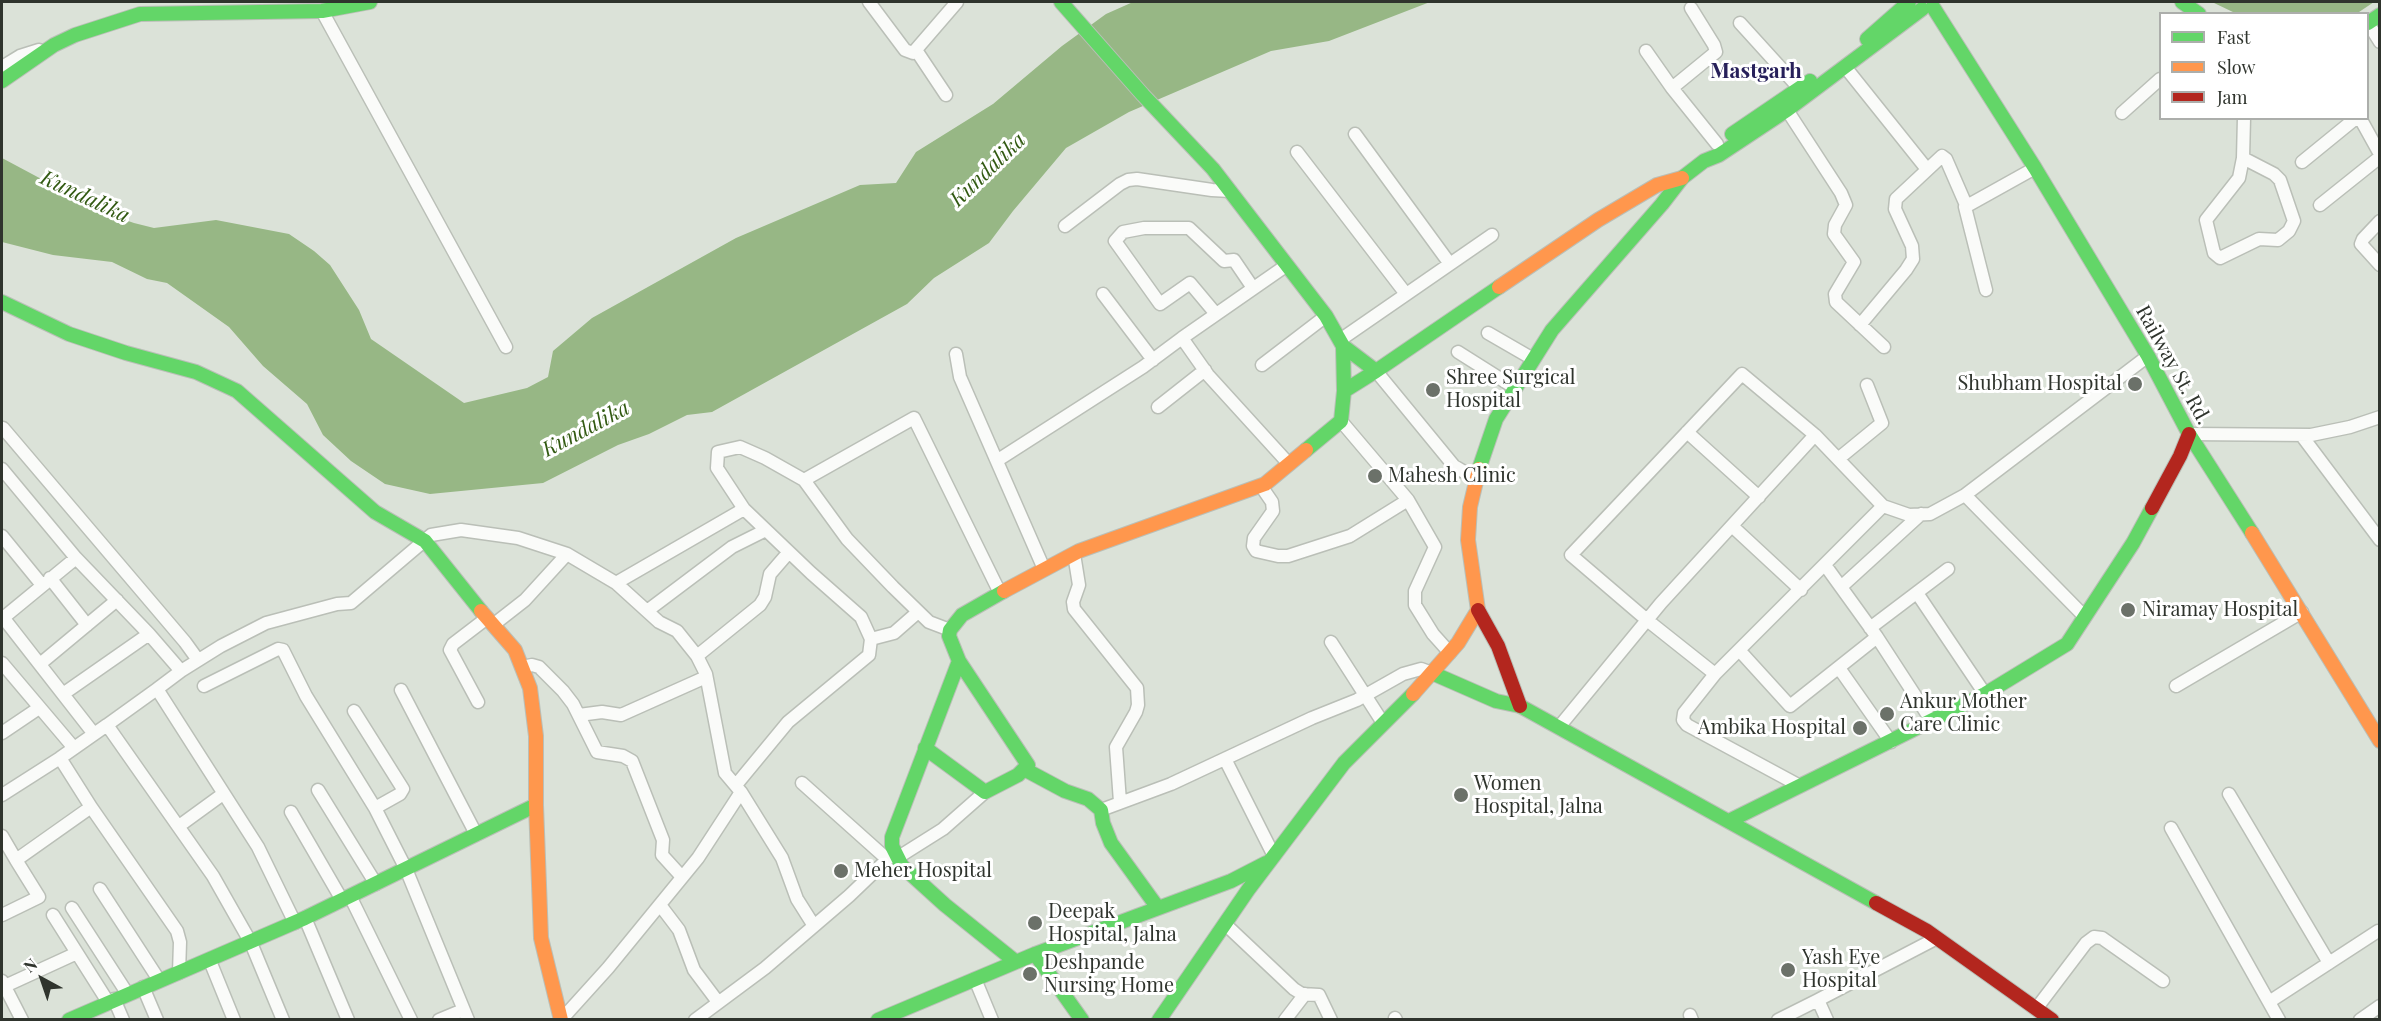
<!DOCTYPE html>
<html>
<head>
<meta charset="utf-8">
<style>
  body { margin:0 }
  #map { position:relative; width:2381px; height:1021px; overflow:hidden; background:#dbe2d8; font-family:"Playfair Display",serif }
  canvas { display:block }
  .frame { position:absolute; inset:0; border:3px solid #2f342d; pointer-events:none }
  .legend { position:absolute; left:2159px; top:12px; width:210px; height:108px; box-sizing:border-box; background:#fff; border:2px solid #acaeab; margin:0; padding:8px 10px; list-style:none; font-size:18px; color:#2f342d }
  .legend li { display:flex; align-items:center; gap:12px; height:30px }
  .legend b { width:30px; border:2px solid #acaeab }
  .north { position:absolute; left:12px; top:949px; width:60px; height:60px; -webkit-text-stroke:4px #fff; paint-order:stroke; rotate:320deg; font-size:16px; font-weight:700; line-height:24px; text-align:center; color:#2f342d }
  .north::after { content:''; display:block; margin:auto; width:21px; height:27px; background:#2f342d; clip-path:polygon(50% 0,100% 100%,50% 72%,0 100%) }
</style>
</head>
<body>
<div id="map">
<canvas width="2381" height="1021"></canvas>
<div class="frame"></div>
<ul class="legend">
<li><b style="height:8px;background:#63d668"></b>Fast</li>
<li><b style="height:8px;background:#ff974d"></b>Slow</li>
<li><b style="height:8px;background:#b3261e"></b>Jam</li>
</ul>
<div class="north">N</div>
</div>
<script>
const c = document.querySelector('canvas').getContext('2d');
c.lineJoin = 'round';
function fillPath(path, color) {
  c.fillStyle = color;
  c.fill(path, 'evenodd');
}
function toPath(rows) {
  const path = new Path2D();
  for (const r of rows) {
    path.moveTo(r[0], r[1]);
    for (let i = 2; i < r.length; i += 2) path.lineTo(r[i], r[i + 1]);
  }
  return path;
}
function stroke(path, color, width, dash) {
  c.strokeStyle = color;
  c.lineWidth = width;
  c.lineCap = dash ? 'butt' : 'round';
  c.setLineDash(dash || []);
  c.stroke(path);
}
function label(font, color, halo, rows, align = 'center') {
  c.font = font + ' "Playfair Display",serif';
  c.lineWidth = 6;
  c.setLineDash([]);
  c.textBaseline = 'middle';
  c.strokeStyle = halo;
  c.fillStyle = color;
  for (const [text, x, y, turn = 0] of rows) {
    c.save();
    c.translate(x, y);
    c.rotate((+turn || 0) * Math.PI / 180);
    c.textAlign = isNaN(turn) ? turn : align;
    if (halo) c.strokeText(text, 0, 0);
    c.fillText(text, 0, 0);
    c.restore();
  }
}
fillPath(toPath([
  [1133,2,1430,2,1329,41,1271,51,1129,112,1066,148,1013,211,989,243,934,278,907,304,712,412,687,415,649,434,618,445,543,483,430,494,385,484,351,461,323,435,307,404,263,366,229,327,167,283,147,279,112,262,53,255,2,242,2,158,105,213,134,223,154,228,216,220,289,234,314,251,330,265,359,310,371,339,464,403,527,388,548,377,553,351,592,318,736,238,860,185,896,183,916,152,993,104,1062,46,1106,14],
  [2212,2,2374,2,2356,14,2235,13]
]), '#97b785');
const street = toPath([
  [869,2,905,50,913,53,957,2],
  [322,11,506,347],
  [1740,23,1799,88],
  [2368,23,2380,42],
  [916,50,946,95],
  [1646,51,1672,88,1717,144],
  [2,67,20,56,39,50],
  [1846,68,1926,168],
  [1672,88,1716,52,1714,45,1691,8],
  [1787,110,1841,193,1846,205,1835,225,1834,234,1854,262,1835,294,1836,302,1884,347],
  [2122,113,2160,79],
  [2360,118,2380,154],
  [1355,134,1450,264],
  [1297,152,1406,294],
  [2243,158,2274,174,2280,180,2294,221,2289,231,2278,240,2259,239,2220,258,2214,253,2206,220,2239,178,2243,158,2244,118],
  [2302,162,2356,118],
  [2320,205,2380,157],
  [2380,221,2363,239,2361,244,2380,265],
  [1065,226,1120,184,1128,180,1137,179,1212,190,1230,191],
  [1287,265,1182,338,1208,375,1289,464],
  [1986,290,1965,207,2035,168],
  [1103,294,1153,360],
  [1216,314,1190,283,1160,304,1115,241,1123,232,1144,228,1189,228,1224,261,1234,260,1253,288],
  [1860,325,1906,270,1913,259,1912,246,1895,209,1896,199,1942,156,1946,159,1966,205],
  [1488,333,1533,359],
  [1340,340,1492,235],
  [1458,352,1515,388],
  [956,354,960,377,1044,569],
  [1262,365,1326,316],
  [1376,371,1454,466,1476,479],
  [1158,407,1205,370],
  [1341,421,1408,500,1435,547,1415,591,1415,605,1433,634,1450,653],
  [3,428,185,642,198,660],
  [1687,432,1759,497],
  [2189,434,2311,435,2350,427,2380,417],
  [2302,436,2380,540],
  [1838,459,1882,423,1867,385],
  [998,460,1143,367,1182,338],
  [2,469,76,558,149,634,181,671],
  [1261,486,1272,502,1273,511,1254,538,1253,546,1256,551,1278,556,1288,556,1350,536,1408,500],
  [1965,495,2085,617],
  [1883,506,1909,515,1930,514,1965,495,2148,356],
  [1732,526,1801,590],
  [2,536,42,585],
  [1074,554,1079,585,1073,602,1074,609,1137,688,1138,705,1136,712,1116,747,1120,802],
  [1825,565,1877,637,1931,720],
  [50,578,87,625],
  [616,583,744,509],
  [1841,587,1921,514],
  [1917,593,1985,694],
  [647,611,732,547,766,530],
  [2,616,94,734],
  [3,618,76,558],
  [493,625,525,600,567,554],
  [1870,628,1948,569],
  [950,630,929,622,893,587,847,539,804,480,914,418,1000,593],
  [871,639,894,633,918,612],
  [1331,642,1383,723],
  [1739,650,1715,674,1684,713,1683,720,1687,725,1800,786],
  [697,656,760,605,765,597,770,574,789,552],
  [2,663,74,748],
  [40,664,117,600],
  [522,667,532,665,539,667,563,691,573,704,597,752,623,756,632,761,663,840,662,855,682,877],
  [1839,668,1891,742],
  [1715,674,1647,620,1571,555,1742,374,1815,435,1883,506,1739,650,1790,706,1877,637],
  [204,686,278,649,283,650,306,696,375,808,406,869,468,1020],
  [2176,686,2302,612],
  [157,689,181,671,221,646,266,623,337,604,351,603,431,535,461,530,518,538,567,554,616,583,659,622,677,631,697,656,706,674,725,773,741,792],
  [401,690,476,834],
  [63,694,149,634],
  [478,702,450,650,453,644,487,618],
  [354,711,403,789,400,794,375,808],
  [579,715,602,712,621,715,706,677],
  [1559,727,1661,603,1815,435],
  [2,733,39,708],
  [1225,759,1274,856],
  [802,783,887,859],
  [736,785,788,722,869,655,871,639,861,617,811,573,744,509,717,468,718,452,740,447,765,458,804,480],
  [318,790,376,884],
  [2229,794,2329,963],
  [2,795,60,758],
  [91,807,177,931,180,942,179,973],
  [1101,810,1171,784,1312,718,1357,700,1403,674,1421,669,1432,673],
  [291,812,342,900],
  [179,826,223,794],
  [2171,828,2279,1020],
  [2,836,16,860],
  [897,858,943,829,985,792],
  [100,889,159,980],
  [350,896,411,1020],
  [660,905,679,930,694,970,718,1002],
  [72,908,127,993],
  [2,915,39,897,16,860,91,807,60,758,107,725],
  [53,915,108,1002],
  [305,918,348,1020],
  [1225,924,1294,989,1302,994,1319,995,1331,1020],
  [210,961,234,1020],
  [975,979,992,1020],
  [2,981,22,1020],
  [5,986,77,953],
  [143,987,157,1020],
  [114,999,123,1020],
  [2269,1002,2378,931],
  [2036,1009,2086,943,2094,937,2102,938,2163,981],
  [1690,1015,1692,1020],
  [1395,1018,1396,1020],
  [283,1020,251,943,213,876,107,725,157,689,258,847,295,923],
  [439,1020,463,1010],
  [561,1020,608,968,698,858,741,792,782,858,797,899,814,926],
  [695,1020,765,968,849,896,895,852],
  [1285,1020,1305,994],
  [1778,1020,1818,1000],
  [1827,1020,1818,1000,1937,938],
  [2360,1020,2380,1006]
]);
const fast = toPath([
  [1061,2,1143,95,1213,169,1326,316,1343,346,1376,371,1499,287],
  [2182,2,2199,14],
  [1933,7,2035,168,2148,356,2189,434,2252,533],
  [2368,23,2380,15],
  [1867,39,1909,2],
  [2,81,54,45,75,35,140,14,322,11,370,2],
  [1732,134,1810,81],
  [2,302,69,334,126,353,196,372,237,391,375,512,425,541,481,611],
  [1344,391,1376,371],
  [1306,450,1341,421,1344,391,1343,346],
  [1479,469,1496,419,1552,330,1662,204,1682,178,1704,161,1719,155,1787,110,1922,9],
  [1004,591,962,615,950,630,949,636,959,661,892,837,892,846,902,866,945,905,1016,962],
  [1432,673,1496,701,1520,706,1876,903],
  [925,748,985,792,1018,775,1028,765,959,661],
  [1024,769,1065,791,1088,799,1101,810,1103,823,1111,843,1158,908],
  [1729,821,1985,694,2067,644,2133,543,2152,508],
  [1035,954,1082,1020],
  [69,1020,305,918,536,805],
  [878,1020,1035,954,1231,881,1266,863],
  [1159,1020,1248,890,1344,763,1413,694]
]);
const slow = toPath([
  [1499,287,1598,220,1657,185,1682,178],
  [2252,533,2380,741],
  [1004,591,1079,551,1265,484,1306,450],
  [481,611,515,650,530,688,536,736,536,805,541,938,561,1020],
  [1413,694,1458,643,1478,610,1468,540,1470,507,1479,469]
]);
const jam = toPath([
  [2152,508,2180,456,2189,434],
  [1478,610,1498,646,1520,706],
  [1876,903,1927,931,2052,1020]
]);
stroke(street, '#babfb7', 15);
stroke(fast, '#babfb7', 16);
stroke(slow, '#babfb7', 16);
stroke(jam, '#babfb7', 16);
stroke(street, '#fafbf9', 12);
stroke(fast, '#63d668', 14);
stroke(slow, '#ff974d', 14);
stroke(jam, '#b3261e', 14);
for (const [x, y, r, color] of [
  [2135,384,8,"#6b7169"],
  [1433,390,8,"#6b7169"],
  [1375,476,8,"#6b7169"],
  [2128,610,8,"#6b7169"],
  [1887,714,8,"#6b7169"],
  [1860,728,8,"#6b7169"],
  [1461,795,8,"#6b7169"],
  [841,871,8,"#6b7169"],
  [1035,923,8,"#6b7169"],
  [1788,970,8,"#6b7169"],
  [1030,974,8,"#6b7169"]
]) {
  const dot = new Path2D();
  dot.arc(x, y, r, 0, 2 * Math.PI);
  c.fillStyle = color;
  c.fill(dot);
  stroke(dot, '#fff', 2);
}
label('20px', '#2f342d', '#fff', [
  ["Railway St. Rd.",2173,365,61]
]);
label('20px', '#2f342d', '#fff', [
  ["Shree Surgical",1446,378],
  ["Hospital",1446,401],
  ["Shubham Hospital",2122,384,"right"],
  ["Mahesh Clinic",1388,476],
  ["Niramay Hospital",2142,610],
  ["Ankur Mother",1900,702],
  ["Care Clinic",1900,725],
  ["Ambika Hospital",1846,728,"right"],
  ["Women",1474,784],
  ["Hospital, Jalna",1474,807],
  ["Meher Hospital",854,871],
  ["Deepak",1048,912],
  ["Hospital, Jalna",1048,935],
  ["Yash Eye",1802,958],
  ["Hospital",1802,981],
  ["Deshpande",1044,963],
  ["Nursing Home",1044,986]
], 'left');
label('bold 21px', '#27205a', '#fff', [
  ["Mastgarh",1756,71]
]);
label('italic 21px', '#325a12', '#fff', [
  ["Kundalika",988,170,-44],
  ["Kundalika",85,197,25],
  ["Kundalika",586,429,-28]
]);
</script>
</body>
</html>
